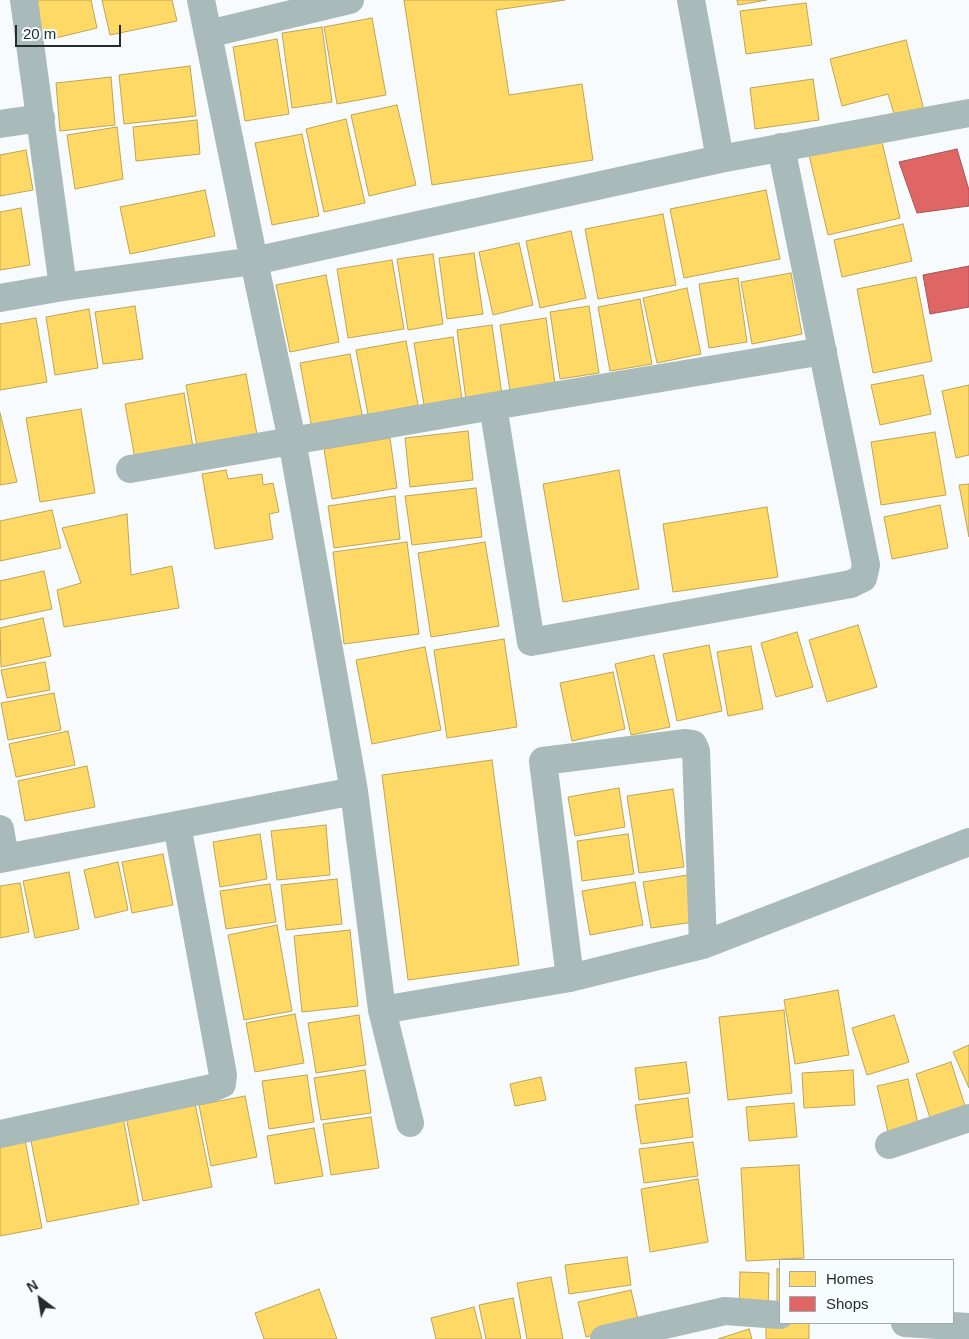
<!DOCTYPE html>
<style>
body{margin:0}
#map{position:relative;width:969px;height:1339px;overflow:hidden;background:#f8fbfd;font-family:Helvetica,sans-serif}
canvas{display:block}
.legend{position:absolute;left:779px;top:1259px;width:175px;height:65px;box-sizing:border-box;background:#f7fcfe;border:1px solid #a3a8aa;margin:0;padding:6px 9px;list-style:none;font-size:15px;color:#262b2d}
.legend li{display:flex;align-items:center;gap:10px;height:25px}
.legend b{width:25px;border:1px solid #a3a8aa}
.north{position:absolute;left:15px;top:1274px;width:50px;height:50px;-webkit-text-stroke:4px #f7fcfe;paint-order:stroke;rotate:329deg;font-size:14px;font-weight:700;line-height:20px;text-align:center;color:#262b2d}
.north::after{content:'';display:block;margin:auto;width:18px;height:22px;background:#262b2d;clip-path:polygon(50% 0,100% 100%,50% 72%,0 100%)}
.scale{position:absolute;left:15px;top:25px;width:106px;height:22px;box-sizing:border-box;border:2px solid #262b2d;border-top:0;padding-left:6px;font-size:15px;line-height:18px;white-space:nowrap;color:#262b2d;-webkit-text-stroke:4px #f7fcfe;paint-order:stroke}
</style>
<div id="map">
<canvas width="969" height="1339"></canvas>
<ul class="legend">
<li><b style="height:14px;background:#ffd966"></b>Homes</li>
<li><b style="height:14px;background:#e06666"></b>Shops</li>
</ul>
<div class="north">N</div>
<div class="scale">20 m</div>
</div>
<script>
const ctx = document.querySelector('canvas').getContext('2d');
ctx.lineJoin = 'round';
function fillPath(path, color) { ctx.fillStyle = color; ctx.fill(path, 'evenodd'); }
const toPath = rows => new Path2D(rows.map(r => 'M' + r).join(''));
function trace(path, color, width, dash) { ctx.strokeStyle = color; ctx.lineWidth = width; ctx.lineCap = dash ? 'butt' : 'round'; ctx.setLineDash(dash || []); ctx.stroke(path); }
const homes = toPath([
 [34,0,91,0,97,28,43,41,34,0],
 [102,0,172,0,177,21,110,35,102,0],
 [404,0,565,0,496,10,509,95,582,84,593,160,432,185,404,0],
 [737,0,767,0,738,5,737,0],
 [806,3,812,45,746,54,740,11,806,3],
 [372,18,386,95,337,104,324,27,372,18],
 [322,27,332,102,292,108,282,33,322,27],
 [277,39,289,114,245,121,233,47,277,39],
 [906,40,924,110,895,117,888,94,842,106,830,59,906,40],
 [190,66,196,116,124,124,119,75,190,66],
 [111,77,115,125,60,131,56,83,111,77],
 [813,79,819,120,755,129,750,88,813,79],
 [397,105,416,185,369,196,351,115,397,105],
 [346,119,365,203,324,212,306,129,346,119],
 [197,120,200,154,136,161,133,127,197,120],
 [117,127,123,179,75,189,67,135,117,127],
 [302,134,319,216,272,225,255,143,302,134],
 [881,138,900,218,828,235,809,155,881,138],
 [26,150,33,190,0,196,0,155,26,150],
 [205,190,215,236,130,254,120,207,205,190],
 [766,190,780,259,684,278,670,209,766,190],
 [21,208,30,265,0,270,0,212,21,208],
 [663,214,676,285,598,299,585,229,663,214],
 [903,224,912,261,842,277,834,240,903,224],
 [571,231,586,298,540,308,526,241,571,231],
 [519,243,533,305,493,315,479,252,519,243],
 [474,253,483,314,447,319,439,258,474,253],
 [433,254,443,324,408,330,397,259,433,254],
 [392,260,404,329,348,338,337,269,392,260],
 [791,273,802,334,752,344,741,282,791,273],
 [326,275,339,342,290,352,276,285,326,275],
 [916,277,932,361,873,373,857,289,916,277],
 [738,278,747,342,709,348,699,284,738,278],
 [687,288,701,354,657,363,643,298,687,288],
 [640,299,652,364,610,371,598,307,640,299],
 [135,306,143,359,103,364,95,312,135,306],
 [589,306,599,373,560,379,550,312,589,306],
 [89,309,98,368,55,375,46,317,89,309],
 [36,318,47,382,0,390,0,324,36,318],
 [546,318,555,384,510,391,500,325,546,318],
 [492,325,502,395,466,400,457,330,492,325],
 [453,337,462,399,424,405,414,343,453,337],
 [406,341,418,405,368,415,356,350,406,341],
 [350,354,363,419,312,429,300,363,350,354],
 [246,374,258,440,198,451,186,385,246,374],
 [923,375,931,414,880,425,871,385,923,375],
 [969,385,969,455,956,458,942,391,969,385],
 [184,393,194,453,136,464,125,404,184,393],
 [81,409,95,493,40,502,26,418,81,409],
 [0,413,17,482,0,485,0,413],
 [468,431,473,480,410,487,405,438,468,431],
 [935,432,946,495,881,505,871,442,935,432],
 [390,438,397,488,332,499,324,449,390,438],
 [226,470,228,479,262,474,263,485,273,483,279,512,269,514,273,539,215,549,202,474,226,470],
 [619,470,639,589,563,602,543,484,619,470],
 [969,484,969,537,959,485,969,484],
 [476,488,482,537,412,545,405,496,476,488],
 [395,496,400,539,334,548,328,506,395,496],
 [940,505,948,548,892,559,884,517,940,505],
 [767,507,778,577,673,592,663,524,767,507],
 [52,510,61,548,0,561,0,521,52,510],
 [127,514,131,575,172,566,179,608,64,627,57,590,81,583,62,528,127,514],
 [407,542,419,634,344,644,333,552,407,542],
 [485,542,499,626,431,637,418,553,485,542],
 [44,571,52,609,0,620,0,581,44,571],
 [43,618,51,656,1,667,0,628,43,618],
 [858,625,877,687,827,702,809,640,858,625],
 [797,632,813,687,776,697,761,643,797,632],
 [504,639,517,727,447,738,434,650,504,639],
 [709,645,722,711,677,721,663,654,709,645],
 [751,646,763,709,728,716,717,652,751,646],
 [425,647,441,730,372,744,356,660,425,647],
 [654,655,670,727,631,735,615,664,654,655],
 [45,662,50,690,7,698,1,670,45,662],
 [613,672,625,729,572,741,560,683,613,672],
 [54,693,61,730,8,740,1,703,54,693],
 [68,731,75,765,16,777,9,744,68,731],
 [492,760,519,965,408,980,382,775,492,760],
 [87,766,95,807,25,821,18,781,87,766],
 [619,788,625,827,575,836,568,797,619,788],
 [673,789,684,867,639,873,627,796,673,789],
 [326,825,330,875,277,880,271,831,326,825],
 [260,834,267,879,220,887,213,842,260,834],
 [628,834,634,874,582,881,577,841,628,834],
 [163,854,173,905,132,913,122,862,163,854],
 [118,862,128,910,95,918,84,870,118,862],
 [69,872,79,929,35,938,23,881,69,872],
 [694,874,701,921,651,928,643,882,694,874],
 [337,879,342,924,286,930,281,885,337,879],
 [635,882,643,925,590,935,582,891,635,882],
 [20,883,29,932,0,938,0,886,20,883],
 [270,884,276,922,226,929,220,891,270,884],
 [277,925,292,1011,244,1020,228,935,277,925],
 [350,930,358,1006,302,1012,294,936,350,930],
 [838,990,849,1055,795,1064,784,1000,838,990],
 [784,1010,792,1093,728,1100,719,1017,784,1010],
 [295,1014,304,1063,255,1072,246,1023,295,1014],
 [359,1015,366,1065,316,1073,308,1023,359,1015],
 [894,1015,909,1062,867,1075,852,1028,894,1015],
 [969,1045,969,1088,953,1052,969,1045],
 [686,1062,690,1093,639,1100,635,1068,686,1062],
 [951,1062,965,1106,930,1118,916,1074,951,1062],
 [365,1070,371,1113,321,1120,314,1078,365,1070],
 [853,1070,855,1105,804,1108,802,1073,853,1070],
 [307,1075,314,1122,269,1129,262,1081,307,1075],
 [541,1077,546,1100,515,1106,510,1084,541,1077],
 [908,1079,919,1128,889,1136,877,1086,908,1079],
 [245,1096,257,1157,211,1166,199,1105,245,1096],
 [688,1098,693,1137,641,1144,635,1105,688,1098],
 [195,1103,212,1187,143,1201,126,1117,195,1103],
 [794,1103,797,1137,749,1141,746,1107,794,1103],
 [123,1117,139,1204,47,1222,30,1136,123,1117],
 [371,1117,379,1168,331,1175,323,1124,371,1117],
 [314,1128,323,1176,275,1184,267,1136,314,1128],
 [25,1140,42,1228,0,1236,0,1145,25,1140],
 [693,1142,698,1176,644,1183,639,1149,693,1142],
 [799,1165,804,1258,746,1261,741,1168,799,1165],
 [698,1179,708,1242,650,1252,641,1189,698,1179],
 [627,1257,631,1285,569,1294,565,1265,627,1257],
 [777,1269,780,1269,780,1305,777,1305,777,1269],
 [740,1272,769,1273,768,1311,739,1310,740,1272],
 [551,1277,563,1339,527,1339,517,1283,551,1277],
 [319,1289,337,1339,264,1339,255,1313,319,1289],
 [631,1290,639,1324,586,1337,578,1302,631,1290],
 [513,1298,521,1339,486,1339,479,1305,513,1298],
 [474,1307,482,1339,436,1339,431,1318,474,1307],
 [766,1319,780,1323,809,1323,809,1339,766,1339,766,1319],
 [749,1329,752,1339,718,1339,749,1329]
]);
fillPath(homes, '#ffd966');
trace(homes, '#bea555', 1);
const shops = toPath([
 [957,149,969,190,969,206,917,213,899,162,957,149],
 [969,266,969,307,930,314,923,275,969,266]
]);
fillPath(shops, '#e06666');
trace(shops, '#a85455', 1);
trace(toPath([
 [24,0,63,287],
 [201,0,254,261,292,440,354,791,382,1010,410,1123],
 [691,0,720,159],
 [208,34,350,0],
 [0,124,41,118],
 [0,298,63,287,254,261,720,159,969,113],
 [493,406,531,642,851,584,863,578,866,565,781,147],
 [130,469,493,406,823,351],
 [0,829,5,858],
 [0,859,354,791],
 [570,978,543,761,686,743,693,744,696,751,703,945],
 [382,1010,570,978,703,945,969,842],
 [0,1134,212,1088,222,1084,223,1075,177,825],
 [889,1145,969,1118],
 [905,1323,969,1327],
 [604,1339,725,1311,780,1315]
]), '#a8baba', 28);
</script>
